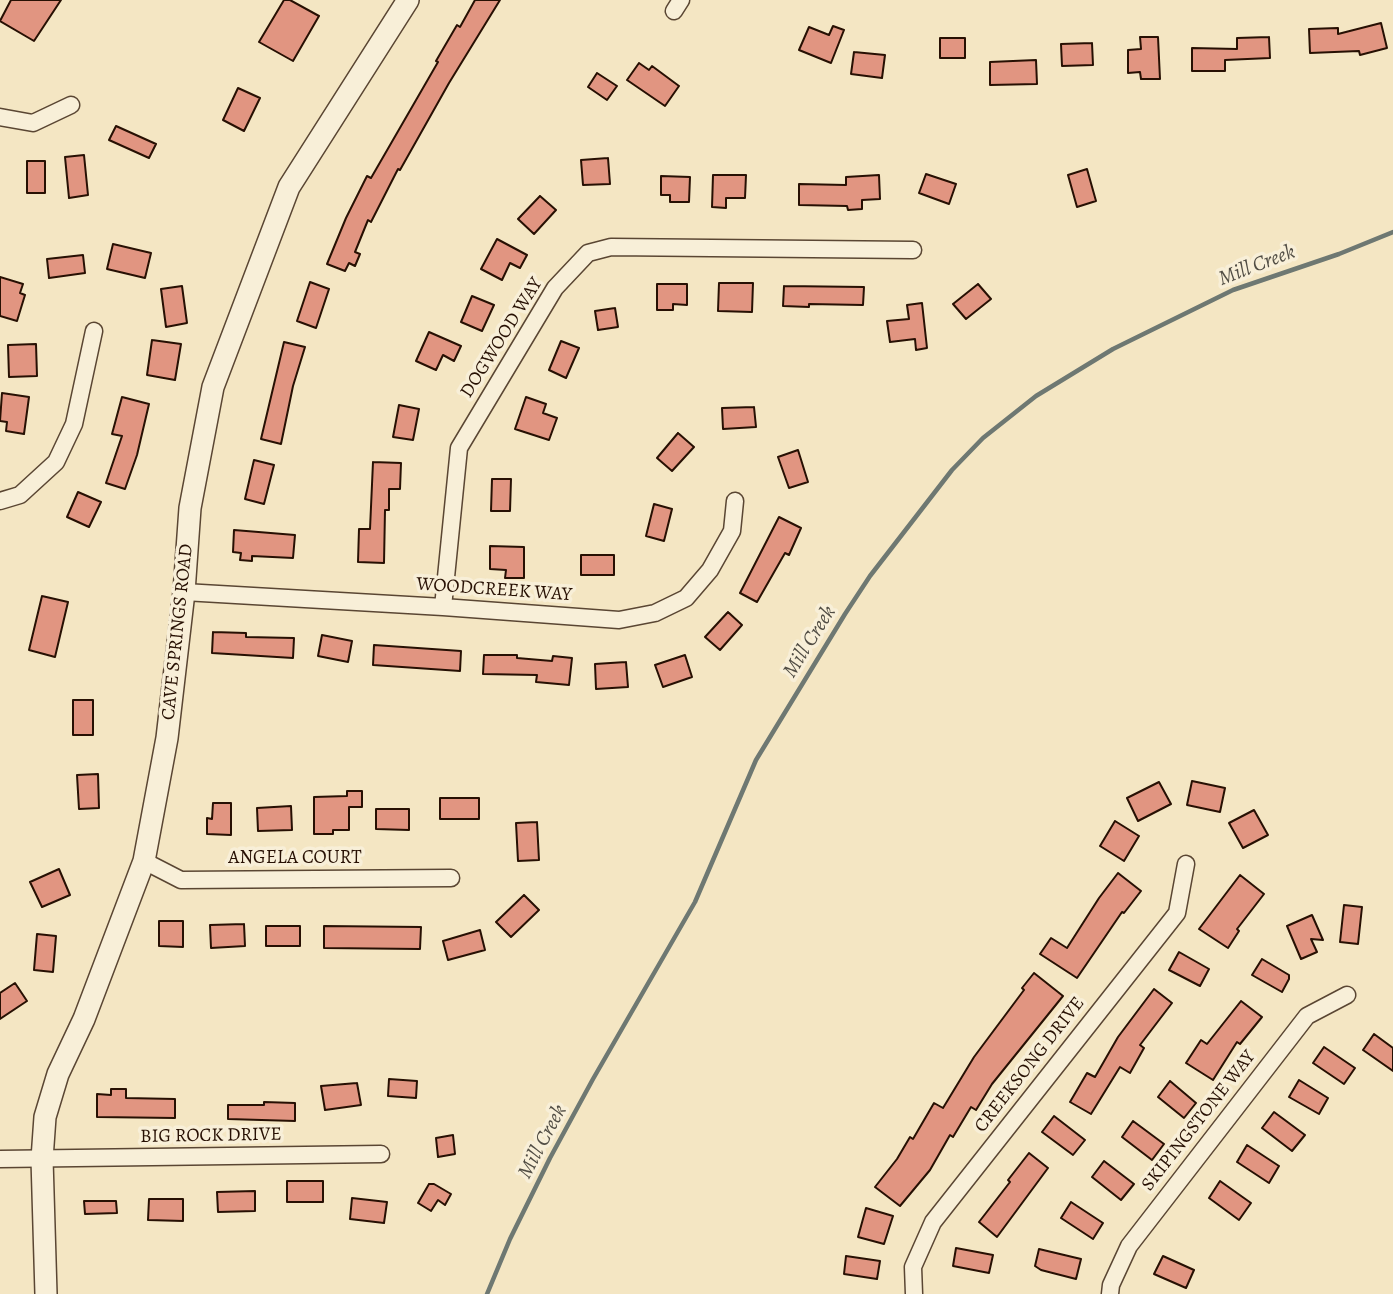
<!DOCTYPE html>
<style>
body{margin:0}
canvas{display:block;background:#f4e6c3}
</style>
<canvas width="1393" height="1294"></canvas>
<script>
const ctx = document.querySelector('canvas').getContext('2d');
ctx.lineJoin = 'round';
const toPath = rows => new Path2D(rows.map(r => 'M' + r).join(''));
function trace(path, color, width, dash) { ctx.strokeStyle = color; ctx.lineWidth = width; ctx.lineCap = dash ? 'butt' : 'round'; ctx.setLineDash(dash || []); ctx.stroke(path); }
function fillPath(path, color) { ctx.fillStyle = color; ctx.fill(path, 'evenodd'); }
function label(font, color, halo, rows, align = 'center') {
  ctx.font = font + ' Alegreya,serif'; ctx.lineWidth = 7; ctx.setLineDash([]); ctx.textBaseline = 'middle'; ctx.strokeStyle = halo; ctx.fillStyle = color; for (const [text, x, y, turn = 0] of rows) {
    ctx.save(); ctx.translate(x, y); ctx.rotate((+turn || 0) * Math.PI / 180); ctx.textAlign = isNaN(turn) ? turn : align; if (halo) ctx.strokeText(text, 0, 0); ctx.fillText(text, 0, 0); ctx.restore();
  }
}
trace(toPath([
 [487,1294,510,1239,550,1158,593,1079,695,902,756,760,845,614,870,576,952,470,983,438,1036,396,1113,349,1233,290,1339,254,1393,232]
]), '#6e7872', 4.5);
const building = toPath([
 [11,0,61,0,34,41,0,21,11,0],
 [284,0,290,0,319,16,293,61,259,42,284,0],
 [475,0,500,0,449,83,400,170,398,169,371,222,368,220,355,252,360,254,355,266,349,263,345,271,327,264,346,218,367,176,371,178,438,62,436,61,457,25,460,27,475,0],
 [1381,23,1387,48,1360,55,1359,51,1310,53,1309,29,1338,28,1338,34,1381,23],
 [833,26,844,30,831,63,799,50,809,27,829,35,833,26],
 [1140,37,1158,37,1160,79,1141,79,1140,72,1128,73,1128,50,1141,49,1140,37],
 [1269,37,1270,58,1225,60,1225,71,1192,71,1192,48,1237,49,1237,38,1269,37],
 [940,38,965,38,965,58,940,58,940,38],
 [1092,43,1093,65,1062,66,1061,44,1092,43],
 [854,52,885,55,882,78,851,74,854,52],
 [1036,60,1037,84,990,85,990,62,1036,60],
 [639,63,649,70,652,66,679,86,665,106,627,80,639,63],
 [597,73,617,86,607,100,588,87,597,73],
 [238,88,260,98,244,131,223,120,238,88],
 [116,126,156,144,149,158,109,140,116,126],
 [84,155,88,195,69,198,65,157,84,155],
 [608,158,610,184,583,185,581,160,608,158],
 [27,161,45,161,45,193,27,193,27,161],
 [1087,169,1096,201,1077,207,1068,175,1087,169],
 [926,174,956,184,949,204,919,193,926,174],
 [713,175,746,175,745,198,726,198,726,208,712,207,713,175],
 [879,175,880,199,862,200,862,209,848,210,847,206,799,205,799,184,846,185,846,177,879,175],
 [661,176,690,177,689,202,670,202,670,195,661,195,661,176],
 [540,196,556,210,534,234,518,219,540,196],
 [497,239,527,255,520,268,510,263,502,280,481,269,497,239],
 [113,244,151,253,145,278,107,269,113,244],
 [83,255,85,273,49,278,47,259,83,255],
 [0,277,23,284,20,293,25,295,17,321,0,316,0,277],
 [310,282,329,289,316,328,297,321,310,282],
 [719,283,753,283,752,312,718,311,719,283],
 [657,284,687,284,687,305,673,304,673,310,657,310,657,284],
 [978,284,991,299,966,319,953,304,978,284],
 [182,286,187,323,166,327,161,289,182,286],
 [784,286,864,287,863,305,809,304,809,307,783,306,784,286],
 [472,296,494,305,482,331,461,322,472,296],
 [922,303,927,348,916,350,915,339,890,342,887,321,909,319,907,305,922,303],
 [615,308,618,327,598,330,595,311,615,308],
 [429,332,461,346,454,361,443,355,436,370,416,361,429,332],
 [152,340,181,344,175,380,147,375,152,340],
 [561,341,579,348,566,378,549,370,561,341],
 [284,342,305,347,293,386,281,444,261,439,284,342],
 [36,344,37,376,9,377,8,345,36,344],
 [2,393,29,397,24,434,6,431,7,422,0,421,2,393],
 [122,397,149,404,137,455,125,489,106,483,122,436,112,434,122,397],
 [526,397,546,404,543,413,557,418,549,440,515,429,526,397],
 [399,405,419,409,413,440,393,437,399,405],
 [754,407,756,427,723,429,722,408,754,407],
 [678,433,694,447,672,471,657,458,678,433],
 [798,450,808,482,789,488,778,457,798,450],
 [254,460,274,465,264,504,245,499,254,460],
 [373,462,401,463,400,489,389,489,389,510,385,510,384,563,358,562,359,529,370,529,373,462],
 [492,479,511,479,510,511,491,511,492,479],
 [78,492,101,502,89,527,67,517,78,492],
 [654,504,672,509,664,541,646,536,654,504],
 [779,517,801,528,789,555,785,553,757,602,740,593,779,517],
 [234,530,295,535,293,558,252,556,252,561,240,560,241,553,233,552,234,530],
 [490,546,524,547,524,578,505,578,506,570,490,569,490,546],
 [581,555,614,555,614,575,581,575,581,555],
 [42,596,68,602,55,657,29,650,42,596],
 [728,612,742,625,720,650,705,637,728,612],
 [213,632,246,633,246,637,294,638,293,658,212,653,213,632],
 [322,635,352,641,348,662,318,656,322,635],
 [374,645,461,651,460,671,373,665,374,645],
 [484,655,517,655,517,658,552,661,553,656,572,658,569,685,536,682,537,675,483,674,484,655],
 [685,655,692,677,663,687,655,665,685,655],
 [626,662,628,687,596,689,595,664,626,662],
 [73,700,93,700,93,735,73,735,73,700],
 [98,774,99,808,79,809,77,775,98,774],
 [1192,781,1225,788,1220,812,1187,805,1192,781],
 [1159,782,1171,804,1138,821,1127,798,1159,782],
 [347,791,362,791,362,807,349,807,349,830,333,830,333,834,314,834,314,797,347,796,347,791],
 [440,798,479,798,479,819,440,819,440,798],
 [213,803,231,803,231,835,207,834,207,818,212,819,213,803],
 [291,806,292,830,258,831,257,808,291,806],
 [376,809,409,809,409,830,376,829,376,809],
 [1254,810,1268,835,1243,848,1229,823,1254,810],
 [1115,821,1139,836,1124,861,1100,846,1115,821],
 [537,822,539,860,518,861,516,823,537,822],
 [59,869,70,895,42,907,30,882,59,869],
 [1118,873,1141,891,1124,913,1122,912,1077,978,1040,954,1051,938,1067,948,1099,898,1118,873],
 [1240,875,1264,894,1237,929,1239,931,1228,948,1199,929,1240,875],
 [524,895,539,910,511,937,496,922,524,895],
 [1344,905,1362,907,1358,944,1340,942,1344,905],
 [1312,915,1323,940,1311,939,1317,952,1301,959,1287,926,1312,915],
 [159,921,183,921,183,947,159,946,159,921],
 [244,924,245,946,211,948,210,925,244,924],
 [266,926,300,926,300,946,266,946,266,926],
 [324,926,421,927,420,949,324,948,324,926],
 [480,930,485,950,448,960,443,941,480,930],
 [37,934,56,936,53,972,34,970,37,934],
 [1179,952,1209,969,1200,986,1169,970,1179,952],
 [1262,959,1289,975,1289,979,1282,992,1252,975,1262,959],
 [1034,973,1063,996,992,1084,976,1110,971,1107,953,1137,950,1135,930,1170,900,1206,875,1187,897,1159,910,1137,913,1139,934,1103,943,1108,974,1057,1024,990,1022,988,1034,973],
 [15,983,27,1001,0,1019,0,993,15,983],
 [1154,989,1172,1003,1140,1045,1144,1048,1130,1073,1120,1067,1091,1114,1070,1102,1087,1073,1095,1077,1118,1037,1154,989],
 [1241,1001,1262,1017,1240,1044,1237,1042,1213,1080,1186,1063,1201,1040,1207,1044,1241,1001],
 [1374,1034,1393,1048,1393,1071,1363,1050,1374,1034],
 [1324,1047,1355,1068,1344,1084,1313,1063,1324,1047],
 [389,1079,417,1081,416,1098,388,1096,389,1079],
 [1299,1080,1328,1098,1319,1114,1289,1097,1299,1080],
 [1170,1081,1196,1103,1184,1118,1158,1097,1170,1081],
 [357,1083,361,1105,325,1110,321,1086,357,1083],
 [111,1089,126,1089,126,1098,175,1099,175,1118,97,1117,97,1094,111,1095,111,1089],
 [264,1102,295,1103,295,1121,228,1119,228,1105,264,1105,264,1102],
 [1274,1112,1305,1135,1292,1151,1262,1128,1274,1112],
 [1054,1116,1085,1140,1073,1155,1042,1132,1054,1116],
 [1133,1121,1164,1144,1152,1160,1122,1137,1133,1121],
 [453,1135,455,1154,438,1157,436,1138,453,1135],
 [1247,1145,1279,1166,1269,1183,1237,1162,1247,1145],
 [1029,1153,1048,1168,997,1237,979,1222,1010,1182,1008,1180,1029,1153],
 [1104,1161,1134,1184,1121,1200,1092,1177,1104,1161],
 [287,1181,323,1181,323,1202,287,1202,287,1181],
 [1220,1181,1251,1203,1239,1220,1209,1198,1220,1181],
 [429,1184,434,1184,451,1194,445,1205,438,1200,431,1211,418,1203,429,1184],
 [255,1191,255,1211,218,1212,217,1192,255,1191],
 [352,1198,387,1202,384,1223,350,1219,352,1198],
 [149,1199,183,1199,183,1221,148,1220,149,1199],
 [84,1201,116,1201,117,1213,85,1214,84,1201],
 [1071,1202,1103,1223,1093,1239,1061,1218,1071,1202],
 [866,1208,893,1216,884,1244,858,1237,866,1208],
 [956,1248,993,1255,989,1273,953,1266,956,1248],
 [1039,1249,1081,1259,1076,1279,1041,1270,1035,1266,1039,1249],
 [846,1256,880,1261,877,1279,844,1274,846,1256],
 [1163,1256,1194,1270,1186,1288,1154,1274,1163,1256]
]);
fillPath(building, '#e19581');
trace(building, '#271003', 2);
const minor = toPath([
 [674,11,681,0],
 [0,117,33,123,71,105],
 [0,501,20,495,56,462,74,424,94,331],
 [184,592,443,607,619,620,655,613,686,598,710,570,732,531,735,501],
 [443,607,459,448,555,288,588,253,611,247,913,250],
 [144,861,181,880,451,878],
 [0,1159,381,1154],
 [914,1294,913,1267,933,1222,1177,913,1186,864],
 [1110,1294,1111,1285,1129,1246,1307,1016,1347,995]
]);
const tertiary = toPath([
 [46,1294,42,1159,45,1117,58,1074,84,1019,144,861,167,738,184,592,190,508,213,387,289,187,408,0]
]);
trace(minor, '#5a4633', 19);
trace(tertiary, '#5a4633', 24);
trace(minor, '#f8efd8', 16);
trace(tertiary, '#f8efd8', 21);
label('19px', '#271003', '#f8efd8', [
 ["DOGWOOD WAY",502,338,-58],
 ["WOODCREEK WAY",494,590,4],
 ["CAVE SPRINGS ROAD",178,632,-84],
 ["ANGELA COURT",295,858],
 ["CREEKSONG DRIVE",1030,1065,-52],
 ["SKIPINGSTONE WAY",1199,1121,-52],
 ["BIG ROCK DRIVE",211,1136,-1]
]);
label('italic 21px', '#514d44', '#f8efd8', [
 ["Mill Creek",1257,266,-21],
 ["Mill Creek",810,642,-58],
 ["Mill Creek",543,1142,-62]
]);
</script>
